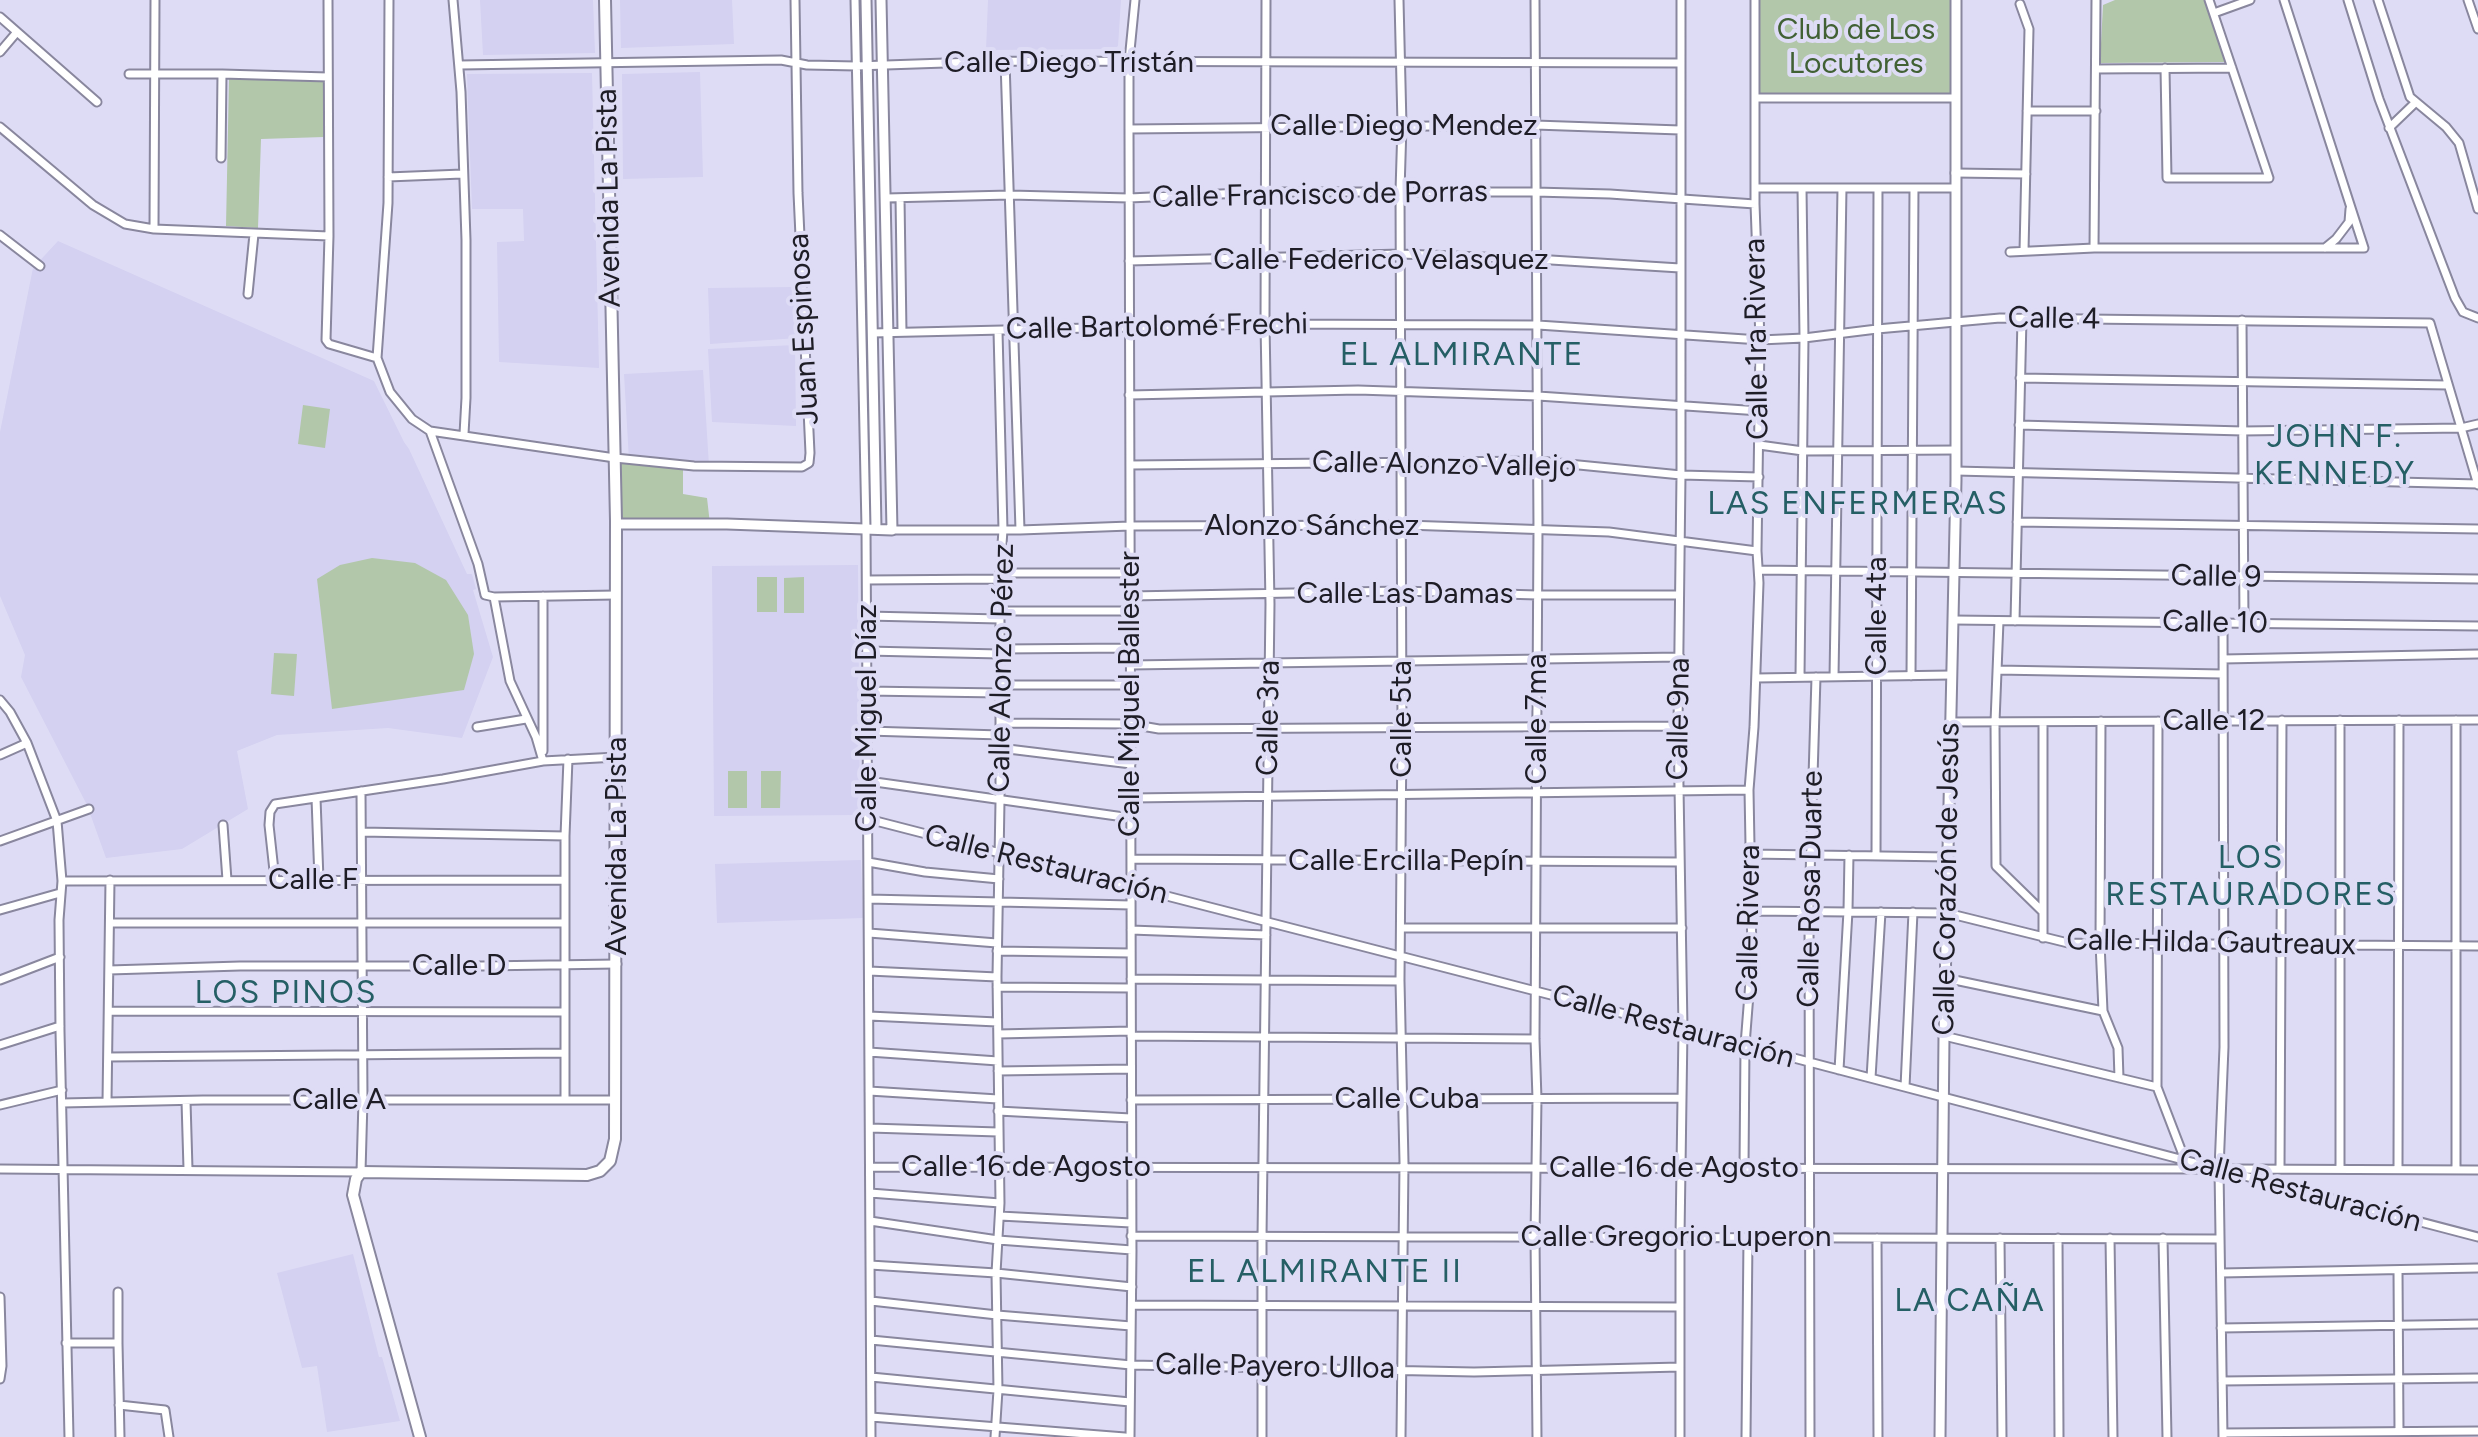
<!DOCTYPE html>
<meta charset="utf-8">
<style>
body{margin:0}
canvas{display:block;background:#dedcf5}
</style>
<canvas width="2478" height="1437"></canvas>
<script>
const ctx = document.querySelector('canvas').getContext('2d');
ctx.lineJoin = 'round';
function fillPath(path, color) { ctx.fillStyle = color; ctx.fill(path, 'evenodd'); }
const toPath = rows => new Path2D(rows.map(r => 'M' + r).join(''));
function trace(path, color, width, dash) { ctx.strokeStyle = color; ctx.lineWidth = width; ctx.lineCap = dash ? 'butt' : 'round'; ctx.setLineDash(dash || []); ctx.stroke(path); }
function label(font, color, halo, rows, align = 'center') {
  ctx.font = font + ' Figtree,sans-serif'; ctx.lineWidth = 8; ctx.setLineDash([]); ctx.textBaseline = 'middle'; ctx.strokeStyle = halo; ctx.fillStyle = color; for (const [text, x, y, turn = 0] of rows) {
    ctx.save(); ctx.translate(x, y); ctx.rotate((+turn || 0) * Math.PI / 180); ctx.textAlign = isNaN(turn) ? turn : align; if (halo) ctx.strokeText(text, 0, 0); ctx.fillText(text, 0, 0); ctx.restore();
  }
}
fillPath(toPath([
 [480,0,593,0,595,53,483,55],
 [620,0,732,0,734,44,621,48],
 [988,0,1121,0,1118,46,1114,49,986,50],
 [700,72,703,177,623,179,622,74],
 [592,73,599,368,499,362,497,242,524,241,523,209,472,209,467,74],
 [58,241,374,381,404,442,409,449,467,574,472,574,476,589,473,590,493,657,462,738,388,728,277,735,237,751,248,809,182,849,106,858,87,805,21,677,25,655,0,596,0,432,33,268],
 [794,287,798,338,710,344,708,288],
 [795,345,796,426,712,422,708,349],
 [703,370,709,466,629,460,624,374],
 [858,565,860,815,714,816,712,566],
 [861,860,863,918,717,923,715,864],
 [353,1254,379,1357,382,1357,400,1421,327,1432,317,1366,302,1368,277,1273]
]), '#d4d1f1');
fillPath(toPath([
 [1759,0,1952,0,1951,94,1760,94],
 [2115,0,2204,0,2226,62,2100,63,2103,5],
 [229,79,324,80,324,137,261,139,258,228,226,226],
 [303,405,330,409,325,448,298,444],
 [615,458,683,465,683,494,707,498,710,524,616,524],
 [372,558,415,563,446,580,468,615,474,654,464,690,332,709,317,579,340,565],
 [757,577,777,577,777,612,757,612],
 [804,577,804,613,784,613,784,578],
 [274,653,297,654,294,696,271,694],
 [728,771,747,771,747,808,728,808],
 [761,771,781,771,780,808,761,808]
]), '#b2c7aa');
const minor = toPath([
 [328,0,329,236,326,340,329,344,377,358],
 [389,0,388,203,377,358,390,392,412,419,430,431,615,458,694,466,802,467,809,463,810,453,798,193,795,0],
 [453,0,461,92,466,240,466,398,464,434],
 [855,0,866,528,871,1437],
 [1399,0,1402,125,1400,191,1402,728,1400,981,1404,1163,1401,1437],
 [1535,0,1538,529,1535,1039,1537,1099,1535,1237,1537,1437],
 [2348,0,2379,99,2455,298,2463,312,2478,318],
 [2378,0,2410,97,2446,127,2459,143,2478,209],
 [2468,0,2478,29],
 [2020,4,2029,29,2024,251],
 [2214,13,2250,0],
 [0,17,97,102],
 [0,52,17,32],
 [1005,61,1020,530],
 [460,65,781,60,807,65,856,66,1005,61,1679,63],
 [2165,68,2167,178,2269,178,2209,0],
 [2096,69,2232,68],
 [129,74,222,74,328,77],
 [1756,98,1955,98],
 [2027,111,2096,111],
 [0,127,93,205,125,224,154,229,329,236],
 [2389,128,2416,102],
 [1129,129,1535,125,1680,130],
 [221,158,222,74],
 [1955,173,2026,174],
 [388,177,462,174],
 [1755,188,1955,188],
 [886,198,1010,195,1129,198,1266,192,1535,192,1610,194,1755,204],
 [900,198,902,332],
 [154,229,155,0],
 [0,235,40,266],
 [2094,248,2096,0],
 [2325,248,2336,239,2349,222,2350,209],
 [2010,252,2094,248,2364,248,2284,0],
 [1129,261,1401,254,1535,259,1680,268],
 [248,294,254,234],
 [2242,320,2244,624],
 [872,333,1265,324,1538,325,1760,340,1804,338,1877,329,2000,318,2430,323,2478,485],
 [2020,378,2448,385],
 [1129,395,1358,390,1538,396,1760,411],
 [2019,425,2243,431,2461,428,2478,424],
 [430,431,478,564,485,595,494,597,510,681,536,737,543,761],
 [1759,445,1803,451,1956,450],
 [1130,465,1538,461,1681,475,1759,477],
 [1956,471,2478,484],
 [2017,522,2478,529],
 [892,530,1020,530,1130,526,1406,525,1609,532,1757,551],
 [1759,570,2478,579],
 [1000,573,1130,573],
 [867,580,1000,579],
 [1130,596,1401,591,1537,595,1679,595],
 [494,597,616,595],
 [1000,611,1130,611],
 [867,616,1000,619],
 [1953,620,2478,626],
 [1999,621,1995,722,1996,866,2042,911],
 [2015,621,2022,318],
 [2223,623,2224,1047,2219,1169,2223,1437],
 [1000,649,1130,648],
 [867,651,1000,654],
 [2223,659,2478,654],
 [1130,665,1680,657],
 [1997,670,2223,674],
 [1911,676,1914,188],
 [1800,677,1804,338,1802,188],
 [1834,677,1842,188],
 [1756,678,1951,675],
 [1000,685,1130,685],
 [867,691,1000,693],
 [0,700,10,712,27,743,57,821,62,881,59,920,60,1031,69,1437],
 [2340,720,2340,1169],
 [2101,721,2100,943,2103,1011,2118,1048,2119,1078],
 [2158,721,2157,1087,2185,1160],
 [1950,722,2478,720],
 [1000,723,1130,724,1159,729,1678,726],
 [477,727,526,719],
 [868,731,1000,735],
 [1000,748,1131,764],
 [543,751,543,596],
 [0,755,27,743],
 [868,781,1131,818],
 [316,798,319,880],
 [1131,798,1749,790],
 [868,819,1683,1029,2478,1237],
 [223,825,227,880],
 [362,832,565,836],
 [0,841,89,809],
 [1750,854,1948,857],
 [1876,856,1878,188],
 [1131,859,1680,862],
 [868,862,925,872,999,879],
 [275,880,269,825,270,812,275,804,443,779,543,761,617,757],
 [62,881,565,880],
 [868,899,1131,905],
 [0,910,60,893],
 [1751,911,1947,913,2068,943,2478,946],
 [110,923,565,923],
 [1401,928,1682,928],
 [1131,930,1266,935],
 [869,933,997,943],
 [2043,938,2043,722],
 [997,951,1131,953],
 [109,970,240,966,482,966,617,964],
 [869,971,997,977],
 [1945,978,2103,1011],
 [1131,979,1400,981],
 [0,980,60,957],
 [997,987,1131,988],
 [109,1011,565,1012],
 [869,1016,997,1022],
 [998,1034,1131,1031],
 [1131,1036,1535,1039],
 [1944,1036,2157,1087],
 [0,1045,60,1026],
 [869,1052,998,1061],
 [108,1057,565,1053],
 [1839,1070,1848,911,1849,855],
 [998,1071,1131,1069],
 [1871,1078,1881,912],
 [1905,1087,1913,912],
 [869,1091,998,1099],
 [565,1100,565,836,568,759],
 [1131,1100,1682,1098],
 [186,1101,188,1169],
 [107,1102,110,880],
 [62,1103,203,1100,616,1100],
 [0,1105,62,1090],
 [998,1111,1131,1118],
 [870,1128,998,1132],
 [870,1167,2208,1169],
 [1744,1168,1745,1045,1752,956,1749,790,1754,727,1759,583,1757,551,1760,340,1755,204,1755,0],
 [0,1169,361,1172,363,1100,361,791],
 [2232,1169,2478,1170],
 [2280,1169,2282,720],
 [2398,1169,2399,720],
 [2456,1170,2456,720],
 [870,1193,1000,1203],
 [1000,1216,1131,1223],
 [870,1221,998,1240,1132,1250],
 [1131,1236,2220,1239],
 [1877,1238,1878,1437],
 [2000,1238,2002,1437],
 [2058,1238,2059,1437],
 [2110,1238,2113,1437],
 [2163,1238,2167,1437],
 [870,1265,996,1273,1132,1287],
 [2398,1270,2399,1431],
 [2221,1273,2478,1268],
 [0,1297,2,1366,0,1379],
 [871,1301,997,1315,1131,1326],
 [1132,1305,1680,1307],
 [2221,1328,2478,1324],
 [871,1340,1131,1365,1474,1372,1680,1367],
 [66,1343,118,1343,118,1292],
 [118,1343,120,1437],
 [871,1377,1130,1402],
 [2222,1381,2478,1378],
 [119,1405,165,1410,169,1437],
 [871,1417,1125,1437],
 [2223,1433,2478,1431],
 [995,1437,998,1390,996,1273,1000,1203,997,977,1000,801,1000,573,1003,530,998,331],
 [1130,1437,1132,1250,1129,129,1129,61,1135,0],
 [1262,1437,1262,1237,1270,604,1265,324,1266,0],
 [1680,1437,1680,1237,1683,1029,1678,726,1681,475,1681,0],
 [1746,1437,1748,1238],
 [1810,1437,1809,910,1816,677]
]);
const tertiary = toPath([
 [866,0,876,528],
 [616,524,727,524,892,530,881,0],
 [1940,1437,1944,1036,1956,480,1956,0]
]);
const secondary = toPath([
 [420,1437,353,1195,356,1179,361,1172,587,1175,600,1171,610,1161,615,1139,616,521,605,0]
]);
trace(minor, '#89879e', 11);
trace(tertiary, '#89879e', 13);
trace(secondary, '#89879e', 14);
trace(minor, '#fff', 7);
trace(tertiary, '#fff', 9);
trace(secondary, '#fff', 10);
label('30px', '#416134', '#dedcf5', [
 ["Club de Los",1856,30],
 ["Locutores",1856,64]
]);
label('30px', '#1e1d26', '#dedcf5', [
 ["Calle Diego Tristán",1069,63],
 ["Calle Diego Mendez",1404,126],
 ["Calle Francisco de Porras",1320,195,-1],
 ["Avenida La Pista",609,198,-91],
 ["Calle Federico Velasquez",1381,260],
 ["Calle 4",2054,319,1],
 ["Calle Bartolomé Frechi",1157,327,-1],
 ["Juan Espinosa",804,329,-93],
 ["Calle 1ra Rivera",1757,339,-91],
 ["Calle Alonzo Vallejo",1444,465,1],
 ["Alonzo Sánchez",1312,526],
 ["Calle 9",2216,577,1],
 ["Calle Las Damas",1405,594],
 ["Calle 4ta",1877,616,-90],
 ["Calle 10",2215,623,1],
 ["Calle Alonzo Pérez",1002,668,-89],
 ["Calle Miguel Ballester",1130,694,-90],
 ["Calle Miguel Díaz",867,718,-90],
 ["Calle 3ra",1269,718,-89],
 ["Calle 5ta",1402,719,-90],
 ["Calle 7ma",1537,719,-90],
 ["Calle 9na",1679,719,-89],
 ["Calle 12",2214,721],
 ["Avenida La Pista",617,846,-90],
 ["Calle Ercilla Pepín",1406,861],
 ["Calle Restauración",1046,865,14],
 ["Calle Corazón de Jesús",1947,879,-89],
 ["Calle F",313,880],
 ["Calle Rosa Duarte",1811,889,-89],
 ["Calle Rivera",1749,923,-89],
 ["Calle Hilda Gautreaux",2211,943,1],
 ["Calle D",459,966],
 ["Calle Restauración",1673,1027,15],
 ["Calle Cuba",1407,1099],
 ["Calle A",339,1100],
 ["Calle 16 de Agosto",1026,1167],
 ["Calle 16 de Agosto",1674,1168],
 ["Calle Restauración",2300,1191,15],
 ["Calle Gregorio Luperon",1676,1237],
 ["Calle Payero Ulloa",1275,1367,1]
]);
ctx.letterSpacing = '2px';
label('32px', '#255f65', '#dedcf5', [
 ["EL ALMIRANTE",1462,356],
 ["JOHN F.",2335,438],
 ["KENNEDY",2335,475],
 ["LAS ENFERMERAS",1858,505],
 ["LOS",2251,859],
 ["RESTAURADORES",2251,896],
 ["LOS PINOS",286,994],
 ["EL ALMIRANTE II",1325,1273],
 ["LA CAÑA",1970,1302]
]);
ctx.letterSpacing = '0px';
</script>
